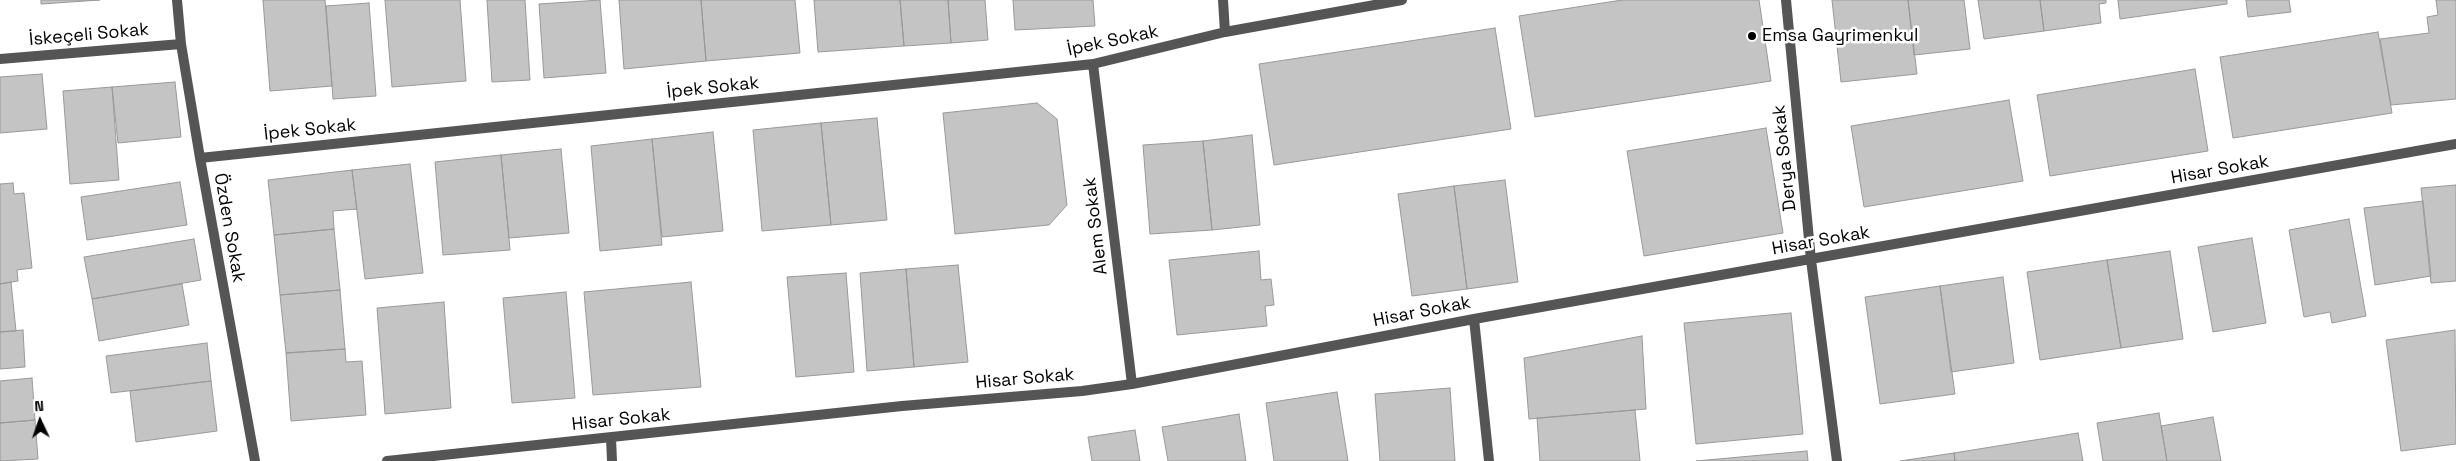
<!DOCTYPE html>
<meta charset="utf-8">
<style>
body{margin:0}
#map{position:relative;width:2456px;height:461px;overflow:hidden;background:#fff;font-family:"Space Grotesk",sans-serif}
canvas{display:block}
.north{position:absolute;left:15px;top:396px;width:50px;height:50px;-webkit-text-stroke:4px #fff;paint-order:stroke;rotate:357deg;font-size:14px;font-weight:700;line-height:20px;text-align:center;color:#000}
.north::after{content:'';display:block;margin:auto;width:18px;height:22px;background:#000;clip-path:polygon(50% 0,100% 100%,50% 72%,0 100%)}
</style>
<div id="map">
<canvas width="2456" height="461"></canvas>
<div class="north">N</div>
</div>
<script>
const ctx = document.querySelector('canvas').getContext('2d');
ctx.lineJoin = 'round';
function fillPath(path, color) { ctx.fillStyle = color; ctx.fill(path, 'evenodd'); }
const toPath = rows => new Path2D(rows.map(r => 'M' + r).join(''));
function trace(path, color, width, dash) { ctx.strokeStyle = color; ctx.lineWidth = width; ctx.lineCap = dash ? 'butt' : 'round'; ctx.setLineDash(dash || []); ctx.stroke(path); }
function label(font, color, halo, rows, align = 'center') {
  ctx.font = font + ' "Space Grotesk",sans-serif'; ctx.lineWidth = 5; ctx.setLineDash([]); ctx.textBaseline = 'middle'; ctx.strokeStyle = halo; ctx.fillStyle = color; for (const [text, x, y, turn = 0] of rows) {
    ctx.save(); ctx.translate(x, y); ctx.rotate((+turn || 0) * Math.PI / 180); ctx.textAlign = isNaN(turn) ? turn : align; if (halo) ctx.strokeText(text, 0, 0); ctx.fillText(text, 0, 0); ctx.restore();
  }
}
const building = toPath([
 [41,0,100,0,41,4,41,0],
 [263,0,325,0,332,86,270,91,263,0],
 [385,0,460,0,466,81,392,87,385,0],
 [487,0,525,0,530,80,492,82,487,0],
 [600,0,606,73,544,78,539,4,600,0],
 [619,0,701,0,706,61,624,69,619,0],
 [701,0,795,0,800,53,706,61,701,0],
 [814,0,900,0,904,46,818,52,814,0],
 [900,0,948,0,951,43,904,46,900,0],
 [948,0,985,0,988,40,951,43,948,0],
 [1013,0,1093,0,1095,26,1015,30,1013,0],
 [1622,0,1759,0,1771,81,1535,117,1519,16,1622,0],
 [1832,0,1908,0,1917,74,1841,82,1832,0],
 [1908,0,1964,0,1970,49,1914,55,1908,0],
 [1978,0,2040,0,2044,31,1984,39,1978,0],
 [2040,0,2106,0,2106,3,2099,4,2101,23,2044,31,2040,0],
 [2118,0,2227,0,2227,4,2120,19,2118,0],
 [2246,0,2289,0,2291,12,2248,17,2246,0],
 [2436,0,2456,0,2456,99,2391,105,2380,39,2429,33,2427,17,2438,15,2436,0],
 [369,3,376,96,333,99,326,6,369,3],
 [1495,28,1511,129,1274,165,1259,64,1495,28],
 [2378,32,2392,113,2233,138,2220,57,2378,32],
 [2195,69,2208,151,2050,176,2037,95,2195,69],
 [42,74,47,129,0,133,0,77,42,74],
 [175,82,181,137,118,143,112,87,175,82],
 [112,87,119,180,70,184,63,91,112,87],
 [2009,100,2023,181,1864,207,1851,126,2009,100],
 [1037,103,1057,119,1067,205,1049,225,955,234,943,113,1037,103],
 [877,118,887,220,831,225,821,123,877,118],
 [821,123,831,225,762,231,753,130,821,123],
 [1766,128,1783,233,1644,256,1627,151,1766,128],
 [713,132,723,231,662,237,652,139,713,132],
 [1252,135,1260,225,1212,230,1203,141,1252,135],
 [652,139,662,245,600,251,591,146,652,139],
 [1203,141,1212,230,1150,234,1143,145,1203,141],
 [561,149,569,233,509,238,501,155,561,149],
 [501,155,510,250,443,255,435,162,501,155],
 [410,164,423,273,365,279,352,170,410,164],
 [352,170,357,209,333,211,334,229,274,235,268,180,352,170],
 [1505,180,1518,282,1467,289,1454,186,1505,180],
 [180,182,187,225,87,240,81,197,180,182],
 [13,183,14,194,24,193,32,268,17,270,18,281,0,284,0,184,13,183],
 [2456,185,2456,281,2431,283,2421,188,2456,185],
 [1454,186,1467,289,1412,296,1398,194,1454,186],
 [2423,201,2431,276,2375,285,2364,208,2423,201],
 [2349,219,2366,316,2332,323,2330,312,2304,317,2289,230,2349,219],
 [334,229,340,290,280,295,274,235,334,229],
 [2252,238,2266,323,2213,332,2198,247,2252,238],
 [194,239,201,280,92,299,84,257,194,239],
 [1259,251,1261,280,1271,279,1274,305,1265,306,1267,326,1177,335,1169,260,1259,251],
 [2170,251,2183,339,2121,348,2107,260,2170,251],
 [2107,260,2121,348,2040,360,2027,272,2107,260],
 [958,265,968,362,914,367,906,269,958,265],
 [906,269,914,367,867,371,860,273,906,269],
 [846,273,854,372,796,377,787,277,846,273],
 [2003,277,2014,363,1951,372,1940,286,2003,277],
 [11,282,16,331,0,332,0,284,11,282],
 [691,282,701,387,593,395,584,292,691,282],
 [182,284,189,325,99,341,92,299,182,284],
 [1940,286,1955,394,1880,404,1865,297,1940,286],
 [340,290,345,349,286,353,280,295,340,290],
 [566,292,575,398,512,403,503,298,566,292],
 [444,302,451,408,385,414,377,308,444,302],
 [1791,313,1803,434,1696,444,1684,323,1791,313],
 [23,330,25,367,0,369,0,332,23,330],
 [2455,330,2456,444,2401,451,2386,340,2455,330],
 [1642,336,1646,409,1529,419,1524,358,1642,336],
 [207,343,211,381,111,393,106,356,207,343],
 [345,349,346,362,362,361,366,415,291,421,286,353,345,349],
 [32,378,35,420,0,423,0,381,32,378],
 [211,381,217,431,136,442,130,391,211,381],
 [1450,388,1455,461,1380,461,1375,394,1450,388],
 [1337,392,1348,461,1274,461,1266,403,1337,392],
 [1635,410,1640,461,1540,461,1537,418,1635,410],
 [2159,413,2167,461,2103,461,2097,423,2159,413],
 [1239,414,1246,461,1168,461,1162,427,1239,414],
 [2213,417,2221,461,2167,461,2161,426,2213,417],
 [35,420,38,459,0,461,0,423,35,420],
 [1135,430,1140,461,1092,461,1088,437,1135,430],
 [2078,433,2083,461,1955,461,1954,453,2078,433],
 [1807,451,1808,461,1696,461,1807,451],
 [1954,453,1955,461,1900,461,1954,453]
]);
fillPath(building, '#c4c4c4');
trace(building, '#999', 1);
trace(toPath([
 [177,0,181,44,200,158,255,461],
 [1223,0,1225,32],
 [1786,0,1811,260,1837,461],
 [0,59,181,44],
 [1093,64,1132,384],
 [200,158,1093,64,1225,32,1402,0],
 [1474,319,1489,461],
 [611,438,612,461],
 [387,461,902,406,1082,391,1132,384,1474,319,2456,144]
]), '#555', 10);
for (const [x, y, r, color] of [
 [1752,36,5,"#000"]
]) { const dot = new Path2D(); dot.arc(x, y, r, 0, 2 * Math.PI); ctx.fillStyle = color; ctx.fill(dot); trace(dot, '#fff', 2); }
label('18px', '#000', '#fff', [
 ["İskeçeli Sokak",89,35,-5],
 ["İpek Sokak",1113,41,-12],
 ["İpek Sokak",713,88,-6],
 ["İpek Sokak",310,130,-6],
 ["Derya Sokak",1785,158,-96],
 ["Hisar Sokak",2220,170,-10],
 ["Alem Sokak",1096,226,-97],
 ["Özden Sokak",229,228,80],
 ["Hisar Sokak",1821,241,-10],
 ["Hisar Sokak",1422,312,-11],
 ["Hisar Sokak",1025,379,-5],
 ["Hisar Sokak",621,420,-6]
]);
label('18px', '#000', '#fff', [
 ["Emsa Gayrimenkul",1762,36]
], 'left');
</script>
